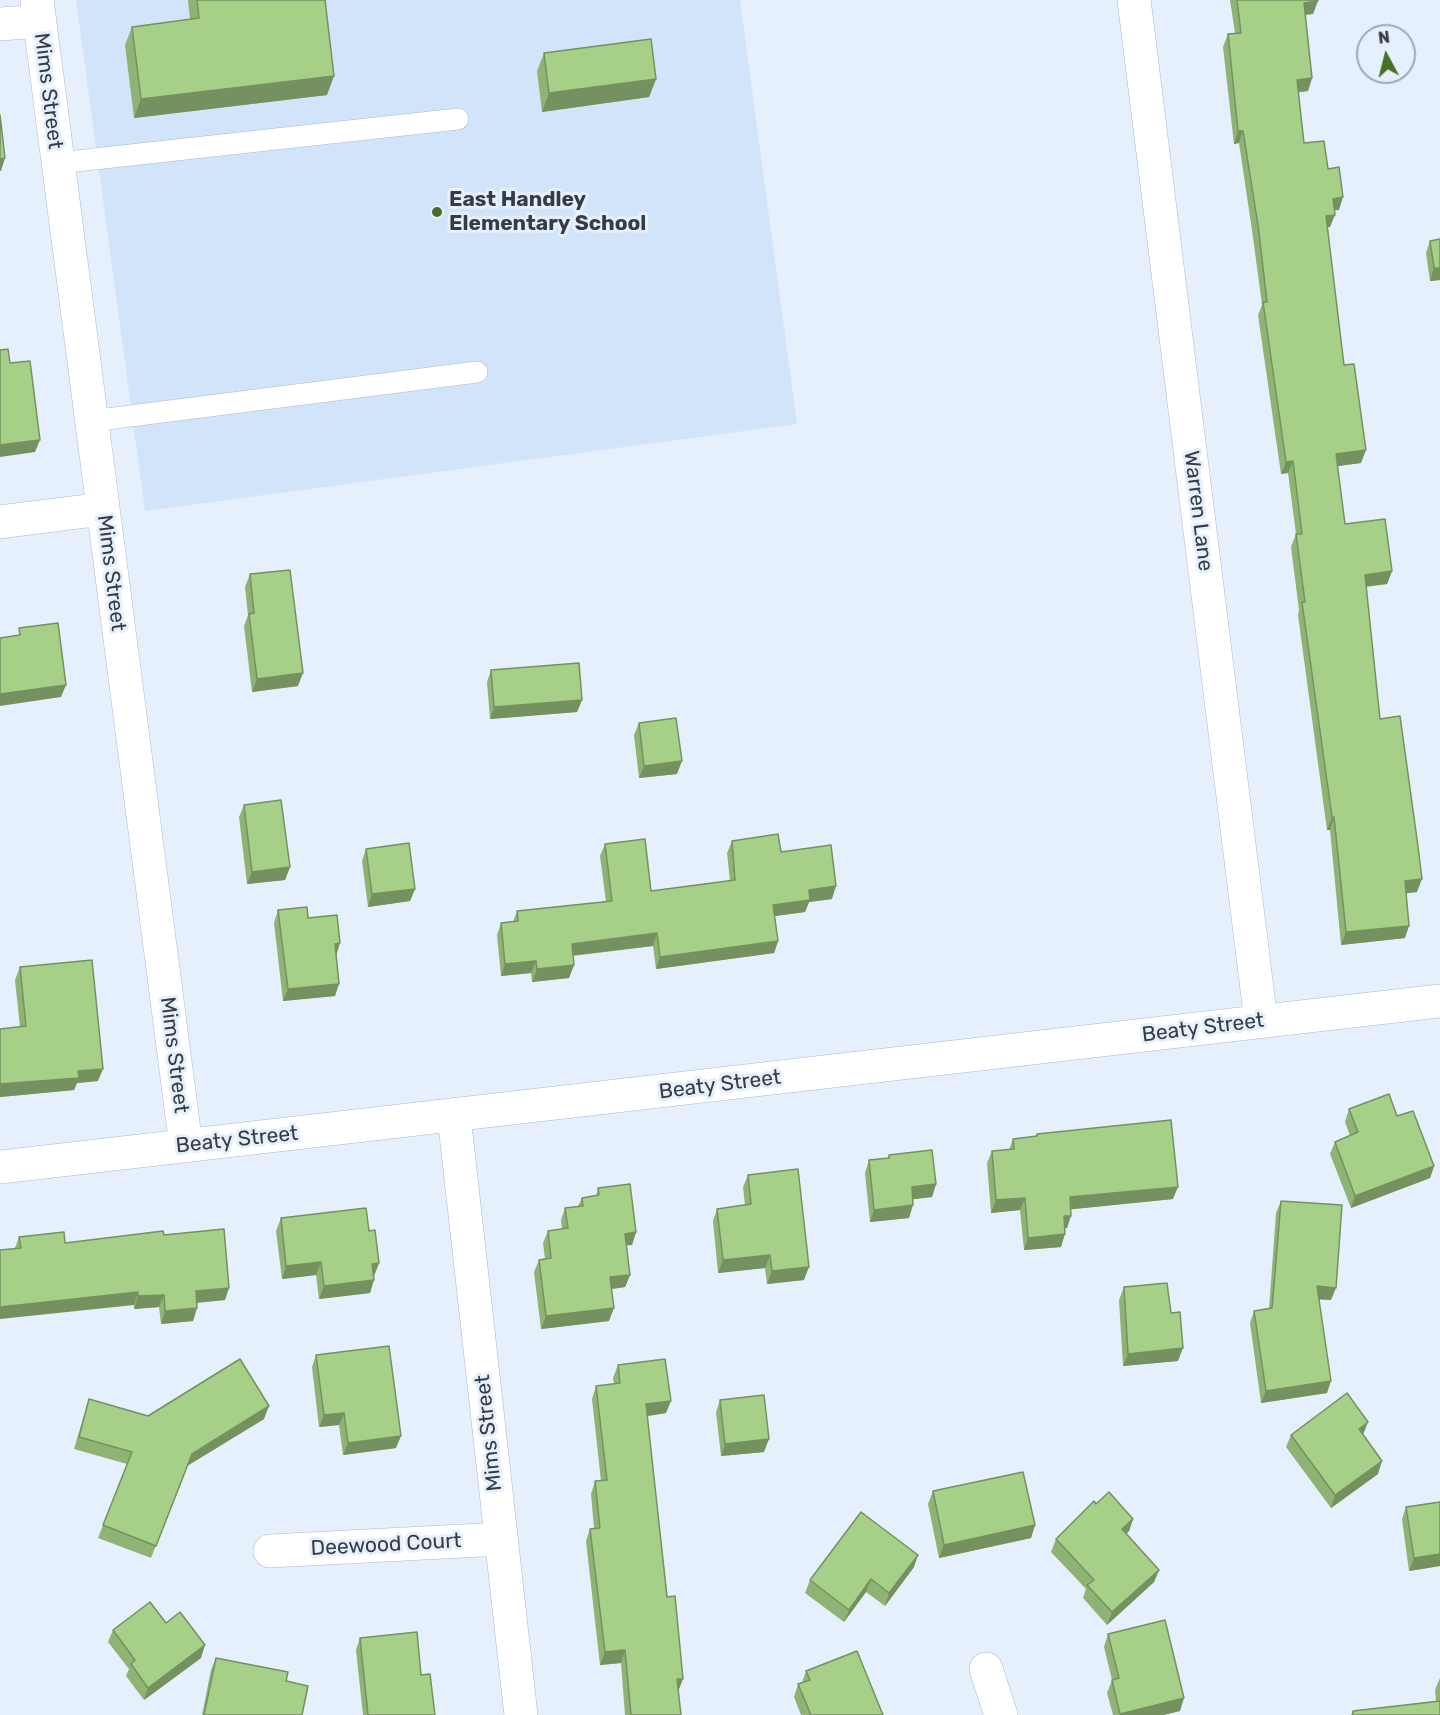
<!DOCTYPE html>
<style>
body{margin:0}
#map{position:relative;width:1440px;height:1715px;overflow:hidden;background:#e6f0fd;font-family:Rubik,sans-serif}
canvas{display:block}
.north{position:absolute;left:1356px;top:24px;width:60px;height:60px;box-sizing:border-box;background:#e6f0fd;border:2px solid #9fa8b3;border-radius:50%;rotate:353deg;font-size:16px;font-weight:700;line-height:24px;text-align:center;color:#353c45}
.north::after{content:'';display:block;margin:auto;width:21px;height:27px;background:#496e27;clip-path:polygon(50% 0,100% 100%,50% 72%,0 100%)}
</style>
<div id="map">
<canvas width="1440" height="1715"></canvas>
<div class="north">N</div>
</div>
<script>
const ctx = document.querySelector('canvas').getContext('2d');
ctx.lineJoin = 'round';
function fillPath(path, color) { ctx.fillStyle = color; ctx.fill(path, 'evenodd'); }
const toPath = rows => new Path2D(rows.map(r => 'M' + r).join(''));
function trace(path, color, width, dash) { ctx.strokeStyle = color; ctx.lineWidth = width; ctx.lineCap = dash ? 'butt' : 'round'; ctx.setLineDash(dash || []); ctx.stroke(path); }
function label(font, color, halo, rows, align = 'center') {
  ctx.font = font + ' Rubik,sans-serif'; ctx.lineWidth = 6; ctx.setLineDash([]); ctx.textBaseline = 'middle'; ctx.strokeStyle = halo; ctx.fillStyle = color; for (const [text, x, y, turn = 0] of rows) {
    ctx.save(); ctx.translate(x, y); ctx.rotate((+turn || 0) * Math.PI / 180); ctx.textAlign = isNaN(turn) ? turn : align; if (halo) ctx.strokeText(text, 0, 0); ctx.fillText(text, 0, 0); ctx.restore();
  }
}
fillPath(toPath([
 [76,0,740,0,797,424,145,511]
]), '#d2e4fa');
const lane = toPath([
 [58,163,458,119],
 [91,421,477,372]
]);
const street = toPath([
 [37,0,186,1146],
 [1134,0,1261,1021],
 [0,24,39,21],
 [0,522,103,509],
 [454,1116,521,1715],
 [0,1167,1440,1001],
 [270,1551,501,1539],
 [986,1669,1001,1715]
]);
trace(lane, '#a9b9ce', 22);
trace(street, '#a9b9ce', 34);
trace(lane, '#fff', 21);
trace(street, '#fff', 33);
fillPath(toPath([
 [188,0,325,0,327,95,134,118,125,45,132,27,190,19],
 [1230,0,1317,0,1313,14,1305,15,1312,78,1308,91,1298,92,1304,143,1328,169,1339,210,1334,210,1330,227,1327,227,1344,365,1361,463,1337,466,1345,524,1392,571,1387,584,1366,587,1380,719,1417,892,1406,893,1405,938,1341,945,1330,830,1327,830,1298,615,1299,610,1291,547,1296,534,1288,473,1281,474,1258,315,1262,305,1253,237,1239,143,1234,144,1223,47,1228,34,1235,33],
 [544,53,656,79,649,97,542,112,537,71],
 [1440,239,1440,280,1430,281,1426,253,1430,241],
 [250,574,298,686,252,692,244,626,248,615,245,587],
 [491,670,582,700,577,712,490,719,487,682],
 [639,723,677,774,639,778,634,735],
 [244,805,290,867,285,880,247,884,239,817],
 [732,841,781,852,832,899,809,902,805,912,775,916,778,941,774,953,656,969,653,946,573,956,574,965,569,978,532,982,531,973,501,976,497,935,501,923,513,922,517,911,606,902,600,856,605,844,651,891,730,881,727,853],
 [366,849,415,889,410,901,368,907,362,861],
 [278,910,308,918,336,954,335,996,283,1001,274,923],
 [20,967,98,1081,77,1083,74,1090,0,1097,0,1029,20,1027,15,980],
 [1349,1109,1397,1116,1434,1166,1430,1178,1351,1208,1330,1154,1335,1142,1350,1136,1345,1122],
 [1037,1134,1173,1199,1071,1209,1067,1228,1065,1228,1061,1247,1024,1250,1020,1210,991,1213,987,1163,992,1151,1009,1150,1013,1139,1036,1136],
 [889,1155,936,1184,932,1197,913,1199,909,1218,870,1222,865,1173,869,1160,888,1158],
 [748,1175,804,1280,767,1284,765,1268,718,1273,713,1221,717,1209,745,1205,743,1187],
 [598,1188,636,1232,632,1245,626,1245,630,1275,625,1287,611,1289,609,1321,541,1329,534,1272,539,1260,545,1259,543,1243,548,1231,562,1229,561,1220,565,1208,578,1206,582,1198,596,1196],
 [1281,1201,1331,1300,1319,1299,1327,1393,1261,1403,1250,1323,1254,1311,1269,1309,1276,1213],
 [281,1218,369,1231,379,1263,374,1276,370,1293,319,1299,316,1275,282,1279,276,1231],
 [164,1235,225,1300,197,1303,197,1308,193,1321,161,1324,159,1307,134,1309,134,1305,15,1248,19,1237,65,1243],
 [1124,1287,1171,1313,1178,1361,1123,1366,1119,1300],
 [316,1355,396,1448,343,1455,339,1425,319,1427,312,1367],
 [618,1365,666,1413,647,1416,681,1715,625,1715,621,1663,600,1665,586,1541,590,1529,594,1528,591,1494,595,1481,601,1481,592,1399,596,1386,614,1384,613,1378],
 [89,1399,148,1416,264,1419,187,1466,151,1558,98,1538,127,1464,74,1449,85,1412],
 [720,1400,764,1452,721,1456,716,1412],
 [1291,1435,1363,1435,1378,1474,1331,1508,1286,1447],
 [933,1491,1035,1525,1031,1538,939,1558,928,1504],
 [1440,1502,1440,1566,1409,1571,1402,1519,1406,1507],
 [1096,1504,1133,1519,1129,1531,1126,1534,1159,1570,1154,1582,1107,1625,1083,1598,1086,1589,1051,1552,1056,1539],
 [914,1567,885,1606,866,1592,844,1622,805,1593,810,1580],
 [166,1623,201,1658,144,1700,126,1676,129,1669,108,1642,113,1630],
 [1108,1634,1180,1711,1163,1715,1113,1715,1107,1693,1112,1680,1104,1647],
 [360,1638,421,1675,435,1715,363,1715,356,1650],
 [216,1658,286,1681,302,1715,202,1715,211,1670],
 [806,1671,883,1715,801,1715,794,1697,798,1684,802,1683],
 [1440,1678,1440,1715,1351,1715,1353,1711,1436,1701,1435,1690]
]), '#8fb275');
fillPath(toPath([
 [1318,1,1313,14,1300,15,1304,3],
 [334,76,327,95,134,118,141,99],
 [1312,78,1308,91,1292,93,1297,80],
 [656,79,649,97,542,112,549,93],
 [1238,131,1243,131,1239,143,1234,144],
 [5,158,1,171,0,171,0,159],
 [1343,197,1339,210,1328,211,1333,199],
 [1335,215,1330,227,1322,228,1326,216],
 [1434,268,1440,268,1440,280,1430,281],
 [40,440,35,452,0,457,0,445],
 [1366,450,1361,463,1331,467,1336,454],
 [1293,461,1288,473,1281,474,1286,462],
 [1392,571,1387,584,1360,587,1365,575],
 [303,673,298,686,252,692,257,679],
 [66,685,61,697,0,706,0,694],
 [582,700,577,712,490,719,494,707],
 [682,761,677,774,639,778,644,766],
 [1332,817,1334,817,1330,830,1327,830],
 [290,867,285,880,247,884,252,872],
 [1422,879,1417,892,1400,894,1405,881],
 [836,886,832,899,809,902,805,912,768,917,773,905,809,890],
 [415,889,410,901,368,907,372,894],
 [1409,926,1405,938,1341,945,1346,932],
 [657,933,653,946,567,956,572,944],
 [778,941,774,953,656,969,660,957],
 [340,943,336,956,335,944],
 [536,961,531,973,501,976,505,964],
 [574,965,569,978,532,982,537,969],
 [339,984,335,996,283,1001,288,989],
 [103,1069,98,1081,77,1083,74,1090,0,1097,0,1084,78,1071],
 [1434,1166,1430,1178,1351,1208,1355,1196],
 [936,1184,932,1197,907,1200,912,1187],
 [1178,1187,1173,1199,1065,1210,1070,1197],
 [1025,1198,1020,1210,991,1213,996,1200],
 [913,1205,909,1218,870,1222,874,1210],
 [1064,1216,1071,1216,1067,1228,1060,1229],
 [636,1232,632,1245,620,1246,625,1234],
 [1065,1234,1061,1247,1024,1250,1028,1238],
 [770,1255,765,1268,718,1273,723,1260],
 [321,1262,316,1275,282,1279,286,1266],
 [379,1263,374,1276,368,1277,372,1264],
 [809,1267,804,1280,767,1284,772,1271],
 [630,1275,625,1287,605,1290,610,1277],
 [374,1280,370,1293,319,1299,324,1286],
 [1317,1286,1336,1288,1331,1300,1313,1299],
 [229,1288,225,1300,191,1303,196,1291],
 [138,1292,134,1305,0,1319,0,1307],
 [164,1295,159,1307,134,1309,138,1296],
 [197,1308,193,1321,161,1324,165,1311],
 [614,1308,609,1321,541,1329,546,1316],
 [1183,1348,1178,1361,1123,1366,1128,1354],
 [1331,1381,1327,1393,1261,1403,1266,1391],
 [671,1401,666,1413,641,1417,646,1404],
 [269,1406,264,1419,187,1466,151,1558,192,1454],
 [344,1413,339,1425,319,1427,324,1415],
 [1368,1422,1363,1435,1354,1442,1359,1429],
 [401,1436,396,1448,343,1455,348,1443],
 [769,1439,764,1452,721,1456,725,1444],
 [1382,1461,1378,1474,1331,1508,1335,1495],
 [1133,1519,1129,1531,1117,1542,1122,1529],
 [1035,1525,1031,1538,939,1558,944,1545],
 [1440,1554,1440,1566,1409,1571,1414,1558],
 [918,1555,914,1567,885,1606,889,1593],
 [1159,1570,1154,1582,1107,1625,1112,1612],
 [871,1579,866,1592,844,1622,849,1610],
 [205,1645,201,1658,144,1700,148,1688],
 [625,1650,621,1663,600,1665,605,1652],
 [677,1679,683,1679,678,1692],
 [1184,1698,1180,1711,1163,1715,1120,1715,1120,1714]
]), '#74915f');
const building = toPath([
 [197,0,325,0,334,76,141,99,132,27,199,18,197,0],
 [1237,0,1317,0,1318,1,1304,3,1312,78,1297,80,1304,143,1324,141,1328,169,1339,167,1343,197,1333,199,1335,215,1326,216,1344,365,1354,364,1366,450,1336,454,1345,524,1385,519,1392,571,1365,575,1380,719,1400,716,1417,839,1422,879,1405,881,1409,926,1346,932,1334,817,1332,817,1302,602,1305,602,1296,534,1302,534,1293,461,1286,462,1263,302,1267,302,1258,225,1243,131,1238,131,1228,34,1241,33,1237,0],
 [651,39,656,79,549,93,544,53,651,39],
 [0,115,5,158,0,159,0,115],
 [1440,239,1440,268,1434,268,1430,241,1440,239],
 [8,349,10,363,30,361,40,440,0,445,0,350,8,349],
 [290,570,303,673,257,679,249,614,254,613,250,574,290,570],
 [58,623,66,685,0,694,0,638,20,635,19,628,58,623],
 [579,663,582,700,494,707,491,670,579,663],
 [676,718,682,761,644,766,639,723,676,718],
 [281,800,290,867,252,872,244,805,281,800],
 [778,834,781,852,831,845,836,886,809,890,810,900,773,905,778,941,660,957,657,933,572,944,574,965,537,969,536,961,505,964,501,923,518,921,517,911,612,901,605,844,645,839,651,891,735,880,732,841,778,834],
 [409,843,415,889,372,894,366,849,409,843],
 [307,907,308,918,337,915,340,943,335,944,339,984,288,989,278,910,307,907],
 [92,960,103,1069,78,1071,79,1078,0,1084,0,1029,26,1026,20,967,92,960],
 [1389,1094,1397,1116,1413,1111,1434,1166,1355,1196,1335,1142,1358,1132,1349,1109,1389,1094],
 [1171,1120,1178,1187,1070,1197,1071,1216,1064,1216,1065,1234,1028,1238,1025,1198,996,1200,992,1151,1014,1149,1013,1139,1037,1136,1037,1134,1171,1120],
 [932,1150,936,1184,912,1187,913,1205,874,1210,869,1160,889,1158,889,1155,932,1150],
 [798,1169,809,1267,772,1271,770,1255,723,1260,717,1209,751,1204,748,1175,798,1169],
 [630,1184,636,1232,625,1234,630,1275,610,1277,614,1308,546,1316,539,1260,551,1258,548,1231,568,1228,565,1208,583,1206,582,1198,599,1195,598,1188,630,1184],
 [1281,1201,1342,1205,1336,1288,1317,1286,1331,1381,1266,1391,1254,1311,1272,1308,1281,1201],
 [366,1208,369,1231,375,1230,379,1263,372,1264,374,1280,324,1286,321,1262,286,1266,281,1218,366,1208],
 [224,1229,229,1288,196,1291,197,1308,165,1311,164,1295,138,1296,138,1292,0,1307,0,1250,21,1248,19,1237,64,1232,65,1243,163,1231,164,1235,224,1229],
 [1167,1283,1171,1313,1180,1312,1183,1348,1128,1354,1124,1287,1167,1283],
 [389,1346,401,1436,348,1443,344,1413,324,1415,316,1355,389,1346],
 [240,1359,269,1406,192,1454,156,1546,103,1525,132,1452,79,1437,89,1399,148,1416,240,1359],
 [665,1359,671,1401,646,1404,667,1597,675,1596,683,1679,677,1679,681,1715,631,1715,625,1650,605,1652,590,1529,600,1528,595,1481,607,1480,596,1386,620,1383,618,1365,665,1359],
 [1347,1393,1368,1422,1359,1429,1382,1461,1335,1495,1291,1435,1347,1393],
 [764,1395,769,1439,725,1444,720,1400,764,1395],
 [1023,1472,1035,1525,944,1545,933,1491,1023,1472],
 [1109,1492,1133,1519,1122,1529,1159,1570,1112,1612,1087,1585,1094,1580,1056,1539,1094,1501,1096,1504,1109,1492],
 [1440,1502,1440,1554,1414,1558,1406,1507,1440,1502],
 [861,1512,918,1555,889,1593,871,1579,849,1610,810,1580,861,1512],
 [150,1602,166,1623,180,1612,205,1645,148,1688,131,1664,135,1660,113,1630,150,1602],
 [1165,1620,1184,1698,1120,1714,1112,1680,1119,1678,1108,1634,1165,1620],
 [417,1632,421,1675,430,1674,435,1715,368,1715,360,1638,417,1632],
 [857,1651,883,1715,811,1715,798,1684,810,1680,806,1671,857,1651],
 [216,1658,288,1672,286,1681,308,1686,302,1715,204,1715,216,1658],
 [1440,1701,1440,1715,1353,1715,1353,1711,1440,1701]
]);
fillPath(building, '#a6cf88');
trace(building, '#74915f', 1.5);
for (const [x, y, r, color] of [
 [437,212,6,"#496e27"]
]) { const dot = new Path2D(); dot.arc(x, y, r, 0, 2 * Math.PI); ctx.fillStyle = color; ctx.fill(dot); trace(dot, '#e6f0fd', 2); }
label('21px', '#353c45', '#e6f0fd', [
 ["Mims Street",48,91,83],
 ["Warren Lane",1198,511,83],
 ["Mims Street",111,573,83],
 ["Beaty Street",1203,1028,-7],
 ["Mims Street",174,1055,83],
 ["Beaty Street",720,1085,-7],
 ["Beaty Street",237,1140,-6],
 ["Mims Street",489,1433,-96],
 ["Deewood Court",386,1545,-3]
]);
label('bold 21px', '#353c45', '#e6f0fd', [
 ["East Handley",449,200],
 ["Elementary School",449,224]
], 'left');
</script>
